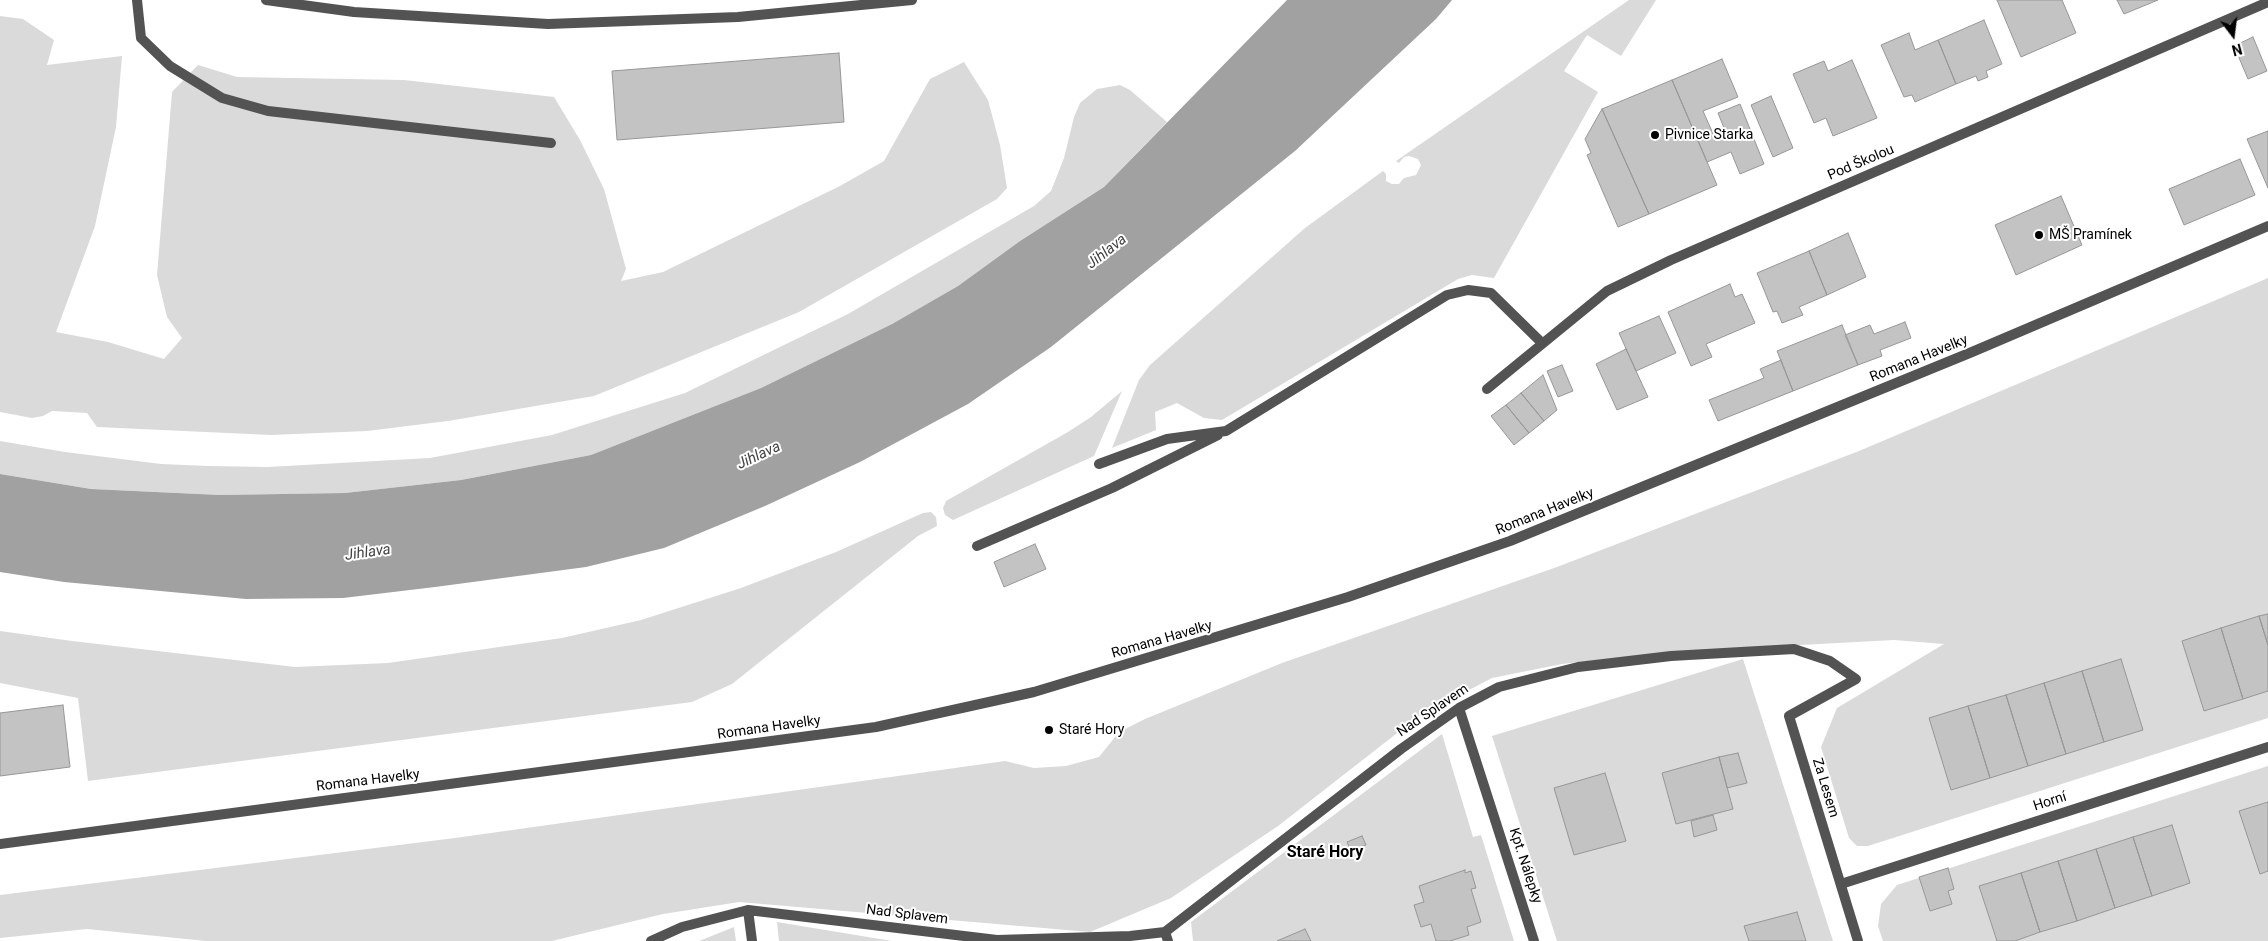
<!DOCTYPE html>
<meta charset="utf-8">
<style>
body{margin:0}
#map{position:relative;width:2268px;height:941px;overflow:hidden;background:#fff;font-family:Roboto,sans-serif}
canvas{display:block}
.north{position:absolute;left:2208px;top:10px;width:50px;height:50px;-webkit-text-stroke:4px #fff;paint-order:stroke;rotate:165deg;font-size:14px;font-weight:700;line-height:20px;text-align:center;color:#000}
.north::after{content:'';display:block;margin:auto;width:18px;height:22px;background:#000;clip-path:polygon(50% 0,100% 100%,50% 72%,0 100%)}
</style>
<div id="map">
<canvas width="2268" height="941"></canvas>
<div class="north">N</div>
</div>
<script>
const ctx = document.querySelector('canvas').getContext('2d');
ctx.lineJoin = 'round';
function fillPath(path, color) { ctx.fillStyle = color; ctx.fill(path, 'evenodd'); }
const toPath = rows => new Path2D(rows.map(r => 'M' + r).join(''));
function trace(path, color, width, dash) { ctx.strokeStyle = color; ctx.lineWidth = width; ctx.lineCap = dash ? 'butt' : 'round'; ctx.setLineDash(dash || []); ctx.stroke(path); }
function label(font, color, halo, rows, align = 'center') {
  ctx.font = font + ' Roboto,sans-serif'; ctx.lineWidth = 4; ctx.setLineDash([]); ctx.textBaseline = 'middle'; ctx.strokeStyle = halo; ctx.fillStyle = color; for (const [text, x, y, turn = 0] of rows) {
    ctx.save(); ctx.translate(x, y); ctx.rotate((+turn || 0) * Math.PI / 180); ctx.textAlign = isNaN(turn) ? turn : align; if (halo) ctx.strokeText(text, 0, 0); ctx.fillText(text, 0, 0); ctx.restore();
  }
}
fillPath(toPath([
 [1629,0,1656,0,1621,56,1587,35,1564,71,1598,92,1494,278,1472,275,1458,279,1222,420,1204,418,1177,403,1155,412,1156,430,1112,448,1139,380,1150,365,1305,228,1383,171,1386,174,1386,181,1392,184,1399,184,1404,178,1416,175,1421,165,1418,159,1409,156,1404,157,1399,163,1396,161],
 [0,16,23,19,54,40,47,65,122,56,116,127,95,226,56,332,108,342,164,359,182,338,167,317,157,275,172,92,198,65,237,77,404,80,554,97,580,140,604,189,626,269,621,281,663,272,840,186,884,161,930,79,964,62,988,100,1000,145,1007,188,997,199,799,312,594,396,448,421,367,431,271,435,97,427,87,413,52,411,43,416,32,418,0,412],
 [1120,85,1130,90,1167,122,1104,187,1020,241,958,286,892,324,761,388,591,455,461,480,345,493,220,495,91,489,0,474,0,441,65,452,161,464,208,466,268,467,430,458,552,435,685,393,848,314,1034,206,1051,191,1064,158,1074,117,1080,103,1097,89],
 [2268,278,2268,718,1868,846,1857,846,1849,838,1821,747,1837,708,1944,644,1894,640,1669,652,1562,664,1492,678,1419,716,1278,826,1171,898,1090,932,739,902,663,914,552,941,206,941,87,929,0,938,0,895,455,838,1005,761,1034,768,1066,766,1099,757,1119,732,1145,719,1282,663,1557,567,1859,451],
 [1122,391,1094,456,953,520,945,515,943,508,946,501,1068,432,1091,417],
 [931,512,936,517,937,526,918,536,732,684,692,702,88,781,78,698,0,683,0,631,72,641,295,667,388,663,562,638,641,620,741,588,836,552,923,513],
 [1743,659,1833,941,1557,941,1492,736],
 [1442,734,1473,837,1481,835,1514,941,1193,941,1191,922],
 [2268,766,2268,941,1883,941,1878,926,1881,904,1897,885],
 [777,922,892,941,779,941],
 [734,927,736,941,699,941]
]), '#dadada');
fillPath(toPath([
 [1287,0,1452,0,1436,19,1295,151,1051,347,968,404,860,462,765,506,664,548,586,567,435,587,343,598,246,599,64,582,0,572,0,474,91,489,220,495,345,493,461,480,591,455,761,388,892,324,958,286,1020,241,1104,187]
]), '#a1a1a1');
const building = toPath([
 [1997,0,2062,0,2076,33,2021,57,1997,0],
 [2117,0,2158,0,2124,14,2117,0],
 [1984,20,2002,64,1986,71,1988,77,1978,81,1976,76,1956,84,1938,40,1984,20],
 [1909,33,1915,50,1938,40,1956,84,1915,102,1912,95,1904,97,1881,45,1909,33],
 [2253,37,2267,71,2248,79,2234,46,2253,37],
 [839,53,844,122,617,140,612,71,839,53],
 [1722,59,1738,97,1703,111,1715,138,1726,133,1718,113,1740,104,1764,164,1740,174,1731,152,1707,162,1672,80,1722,59],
 [1852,60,1877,118,1833,136,1826,118,1814,123,1793,74,1824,61,1828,71,1852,60],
 [1672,80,1717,185,1649,214,1602,109,1672,80],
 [1771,96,1793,148,1773,157,1751,105,1771,96],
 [1602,109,1649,214,1618,227,1587,155,1591,153,1585,139,1602,109],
 [2268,131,2268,188,2247,139,2268,131],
 [2240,159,2255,195,2184,225,2169,189,2240,159],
 [2061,196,2082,245,2016,275,1995,225,2061,196],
 [1848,233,1866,277,1827,295,1809,251,1848,233],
 [1809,251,1827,295,1799,307,1803,315,1782,323,1777,311,1773,312,1757,273,1809,251],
 [1730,284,1735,297,1742,294,1755,323,1706,344,1712,357,1691,366,1668,312,1730,284],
 [1659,316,1676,353,1636,371,1619,333,1659,316],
 [1905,322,1911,338,1880,350,1882,356,1858,365,1845,335,1870,325,1874,334,1905,322],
 [1842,325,1858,365,1793,391,1777,351,1842,325],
 [1626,349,1648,397,1617,410,1596,364,1626,349],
 [1781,360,1793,391,1718,421,1709,400,1764,378,1760,369,1781,360],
 [1562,365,1573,391,1558,397,1547,371,1562,365],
 [1543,375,1557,410,1544,421,1521,393,1543,375],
 [1521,393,1544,421,1529,433,1506,405,1521,393],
 [1506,405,1529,433,1514,445,1491,416,1506,405],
 [1035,544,1046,569,1004,587,994,562,1035,544],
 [2268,614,2268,645,2259,616,2268,614],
 [2259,616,2268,645,2268,691,2243,699,2221,628,2259,616],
 [2221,628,2243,699,2204,711,2182,641,2221,628],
 [2121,659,2143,730,2104,742,2082,671,2121,659],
 [2082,671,2104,742,2066,754,2044,683,2082,671],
 [2044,683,2066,754,2028,766,2006,695,2044,683],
 [2006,695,2028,766,1990,778,1968,706,2006,695],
 [63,705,70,767,0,776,0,713,63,705],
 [1968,706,1990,778,1951,790,1929,718,1968,706],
 [1738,753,1747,783,1727,788,1719,757,1738,753],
 [1719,757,1733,809,1676,824,1662,773,1719,757],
 [1605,773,1626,841,1574,855,1554,788,1605,773],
 [2268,802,2268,871,2260,874,2239,811,2268,802],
 [1713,815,1717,830,1694,837,1691,821,1713,815],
 [2172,825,2190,883,2152,896,2133,837,2172,825],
 [1362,836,1366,845,1351,851,1347,842,1362,836],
 [2133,837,2152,896,2115,908,2096,849,2133,837],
 [2096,849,2115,908,2077,921,2058,861,2096,849],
 [2058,861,2077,921,2040,932,2021,873,2058,861],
 [1948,868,1954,889,1948,891,1952,904,1930,911,1919,877,1948,868],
 [1465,870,1465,873,1471,871,1476,888,1471,889,1481,922,1467,927,1469,935,1450,941,1436,941,1431,924,1421,927,1414,905,1424,902,1419,886,1465,870],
 [2021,873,2040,932,2015,941,1997,941,1979,886,2021,873],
 [1797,912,1806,941,1749,941,1744,926,1797,912],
 [1305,929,1311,941,1277,941,1305,929]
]);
fillPath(building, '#c3c3c3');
trace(building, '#979797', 1);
trace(toPath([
 [137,0,141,38,170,66,222,98,268,111,551,143],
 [1099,464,1167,439,1226,431,1447,295,1468,290,1491,293,1542,343],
 [977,546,1112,488,1218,435]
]), '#535353', 10);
trace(toPath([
 [266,0,354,12,548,24,738,17,912,0],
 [1487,389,1607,291,1671,260,2268,2],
 [1459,708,1534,941],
 [1841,884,2268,747],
 [748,910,752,941],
 [1165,932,1401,749,1459,708,1499,687,1578,667,1671,656,1794,649,1830,661,1856,679,1789,716,1858,941],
 [651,941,682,927,748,910,997,940,1130,936,1165,932,1168,941]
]), '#535353', 10);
trace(toPath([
 [0,844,876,727,1034,692,1348,597,1510,541,1972,352,2268,226]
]), '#535353', 10);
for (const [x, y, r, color] of [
 [1655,135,5,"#000"],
 [2039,235,5,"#000"],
 [1049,730,5,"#000"]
]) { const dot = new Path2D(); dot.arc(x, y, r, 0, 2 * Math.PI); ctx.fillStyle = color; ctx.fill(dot); trace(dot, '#fff', 2); }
label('14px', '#000', '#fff', [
 ["Pivnice Starka",1665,135],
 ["MŠ Pramínek",2049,235],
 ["Staré Hory",1059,730]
], 'left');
label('14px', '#000', '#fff', [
 ["Pod Školou",1861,163,-23],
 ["Romana Havelky",1919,359,-22],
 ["Romana Havelky",1545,512,-22],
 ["Romana Havelky",1162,640,-16],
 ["Nad Splavem",1433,711,-34],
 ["Romana Havelky",769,728,-8],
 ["Romana Havelky",368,781,-7],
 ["Za Lesem",1825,788,73],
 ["Horní",2050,802,-18],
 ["Kpt. Nálepky",1525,866,72],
 ["Nad Splavem",907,915,7]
]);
label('italic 15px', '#424242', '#fff', [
 ["Jihlava",1107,252,-38],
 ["Jihlava",759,456,-25],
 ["Jihlava",368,553,-8]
]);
label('bold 16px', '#000', '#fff', [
 ["Staré Hory",1325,853]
]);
</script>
